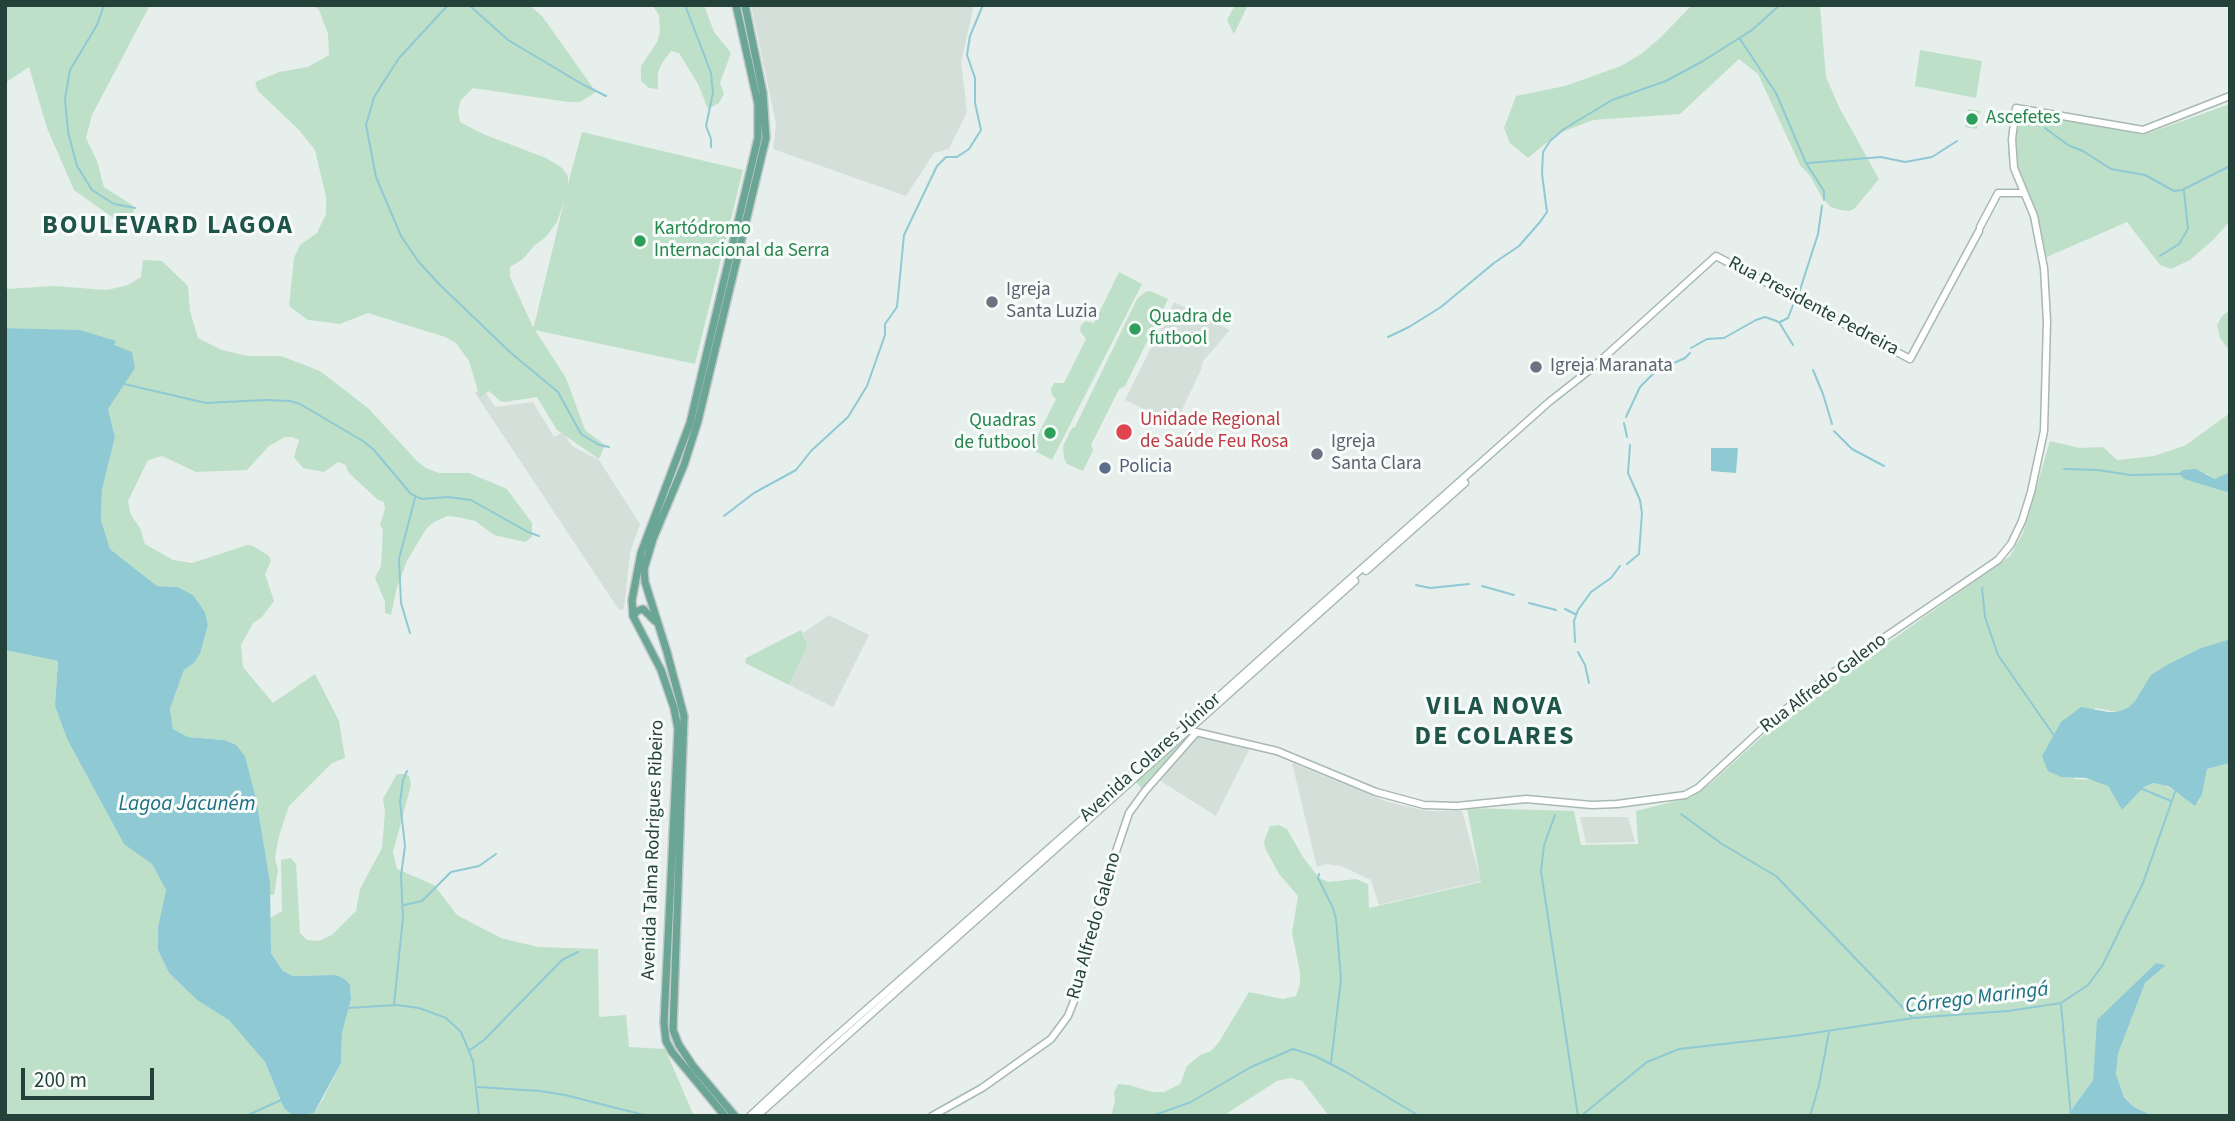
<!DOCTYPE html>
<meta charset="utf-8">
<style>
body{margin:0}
#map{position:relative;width:2235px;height:1121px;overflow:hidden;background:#e6efeb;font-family:"Source Sans 3",sans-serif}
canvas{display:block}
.frame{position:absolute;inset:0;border:7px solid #24423a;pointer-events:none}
.scale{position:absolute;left:21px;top:1068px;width:133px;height:32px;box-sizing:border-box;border:4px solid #24423a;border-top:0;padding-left:9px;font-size:21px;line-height:24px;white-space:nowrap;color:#24423a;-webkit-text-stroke:5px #f7fbf9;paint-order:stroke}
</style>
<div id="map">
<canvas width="2235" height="1121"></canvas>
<div class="frame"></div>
<div class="scale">200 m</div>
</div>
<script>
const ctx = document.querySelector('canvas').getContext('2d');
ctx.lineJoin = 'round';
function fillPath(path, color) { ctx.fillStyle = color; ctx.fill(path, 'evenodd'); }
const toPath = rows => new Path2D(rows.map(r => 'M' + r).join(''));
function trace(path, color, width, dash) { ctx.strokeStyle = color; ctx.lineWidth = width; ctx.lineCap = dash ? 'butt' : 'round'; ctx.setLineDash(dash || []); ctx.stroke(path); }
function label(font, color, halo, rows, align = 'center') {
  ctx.font = font + ' "Source Sans 3",sans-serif'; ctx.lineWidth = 6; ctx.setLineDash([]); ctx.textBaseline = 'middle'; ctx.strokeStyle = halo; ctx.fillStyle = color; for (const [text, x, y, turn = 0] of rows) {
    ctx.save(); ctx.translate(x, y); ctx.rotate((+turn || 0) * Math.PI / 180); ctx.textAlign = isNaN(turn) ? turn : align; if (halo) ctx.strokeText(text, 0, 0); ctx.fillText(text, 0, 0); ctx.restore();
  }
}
fillPath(toPath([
 [751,5,974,5,961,62,967,112,949,149,934,153,906,196,773,149,776,124],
 [1174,302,1230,330,1204,360,1201,366,1202,368,1175,424,1125,400],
 [482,387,495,407,533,402,554,437,563,432,572,446,599,460,640,524,630,553,624,609,619,610,475,393],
 [829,615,869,635,833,707,789,685,808,645,803,633],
 [1199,735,1250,748,1216,816,1159,780],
 [1292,763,1388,802,1427,811,1462,811,1481,881,1379,905,1371,880,1341,866,1326,864,1317,867],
 [1580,817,1628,817,1635,842,1586,843]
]), '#d4dfda');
fillPath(toPath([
 [5,5,150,5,92,115,86,138,97,161,104,187,132,205,134,212,128,216,116,220,74,190,47,128,29,67,5,83],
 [314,5,529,5,542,16,596,92,580,102,568,102,473,88,461,100,458,110,460,122,483,134,546,158,562,168,568,176,568,184,582,132,743,170,695,364,535,330,566,378,585,430,605,445,599,459,557,430,537,397,505,402,500,401,489,391,480,398,469,361,456,343,445,337,368,313,340,324,308,320,289,306,294,258,300,245,317,233,326,214,326,197,315,150,299,130,258,91,255,82,279,72,308,67,329,55,328,34,319,10],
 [564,202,534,326,533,327,510,277,510,267,523,259,535,245,546,237,557,222],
 [652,5,704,5,714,32,731,53,720,83,724,94,719,103,708,109,698,84,679,53,671,51,662,63,658,72,658,89,649,88,641,81,641,66,657,42,660,32,659,15],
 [1235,5,1248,5,1234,34,1227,20],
 [1692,5,1820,5,1826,77,1840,109,1879,179,1855,208,1850,211,1840,210,1831,207,1823,199,1810,176,1800,165,1758,74,1739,59,1680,114,1593,120,1557,134,1528,158,1510,143,1504,128,1516,96,1565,86,1621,66,1641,54,1660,38],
 [1920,50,1982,61,1976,98,1915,86],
 [2230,104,2230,221,2214,239,2190,260,2171,269,2160,265,2127,222,2040,260,2024,196,2015,180,2008,154,2013,125,2021,110,2143,135],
 [1968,109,1980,111,1977,129,1965,127],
 [143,260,162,261,188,286,190,311,198,338,222,350,247,356,281,356,320,371,368,408,417,461,426,468,439,473,469,473,507,489,532,523,532,537,525,542,494,535,475,521,457,517,447,516,434,522,426,529,407,561,397,587,391,615,385,613,385,602,375,578,381,566,383,530,380,525,385,509,384,502,378,500,348,472,346,465,338,462,324,472,303,468,294,457,299,440,292,437,285,437,269,446,247,470,196,472,162,456,148,460,128,501,131,515,140,528,145,544,173,560,192,563,247,545,253,546,269,556,271,561,265,574,274,601,262,617,253,623,241,645,243,667,273,703,315,674,339,721,345,758,332,763,289,806,279,836,275,858,278,870,274,895,270,895,256,798,245,756,224,740,188,737,173,729,170,709,184,670,194,663,200,654,208,625,205,612,193,595,178,587,157,586,110,549,101,520,102,490,115,437,108,409,134,368,70,330,5,328,5,289,54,286,107,290,128,285,141,277],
 [1119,272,1142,284,1052,460,1031,449,1056,399,1052,395,1051,389,1054,383,1064,383,1086,339,1080,331,1081,325,1086,321,1094,323],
 [1150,291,1168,299,1125,386,1119,389,1091,445,1093,450,1083,471,1067,464,1064,458,1063,446,1072,428,1075,427,1137,299,1145,292],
 [2230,310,2230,352,2220,338,2217,325,2222,316],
 [2230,413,2230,472,2219,478,2215,479,2206,473,2188,480,2230,493,2230,639,2201,648,2170,663,2152,675,2135,701,2129,707,2117,712,2095,708,2074,779,2097,780,2108,786,2122,810,2144,787,2153,783,2165,785,2183,797,2198,803,2202,795,2207,769,2230,763,2230,1116,2153,1116,2134,1107,2124,1096,2116,1074,2118,1054,2145,983,2166,965,2156,963,2098,1020,2093,1080,2072,1109,2070,1116,1329,1116,1302,1081,1291,1078,1277,1081,1223,1116,1111,1116,1115,1101,1114,1092,1118,1084,1129,1085,1152,1092,1164,1092,1180,1084,1187,1066,1200,1055,1211,1051,1219,1042,1249,992,1283,999,1296,996,1300,984,1300,972,1292,933,1298,896,1279,874,1266,850,1264,842,1270,826,1279,825,1287,829,1303,857,1319,878,1329,882,1356,879,1368,884,1369,908,1481,882,1467,808,1574,811,1581,845,1638,844,1636,811,1692,797,1711,783,1785,716,2010,556,2023,533,2050,441,2079,448,2103,447,2117,460,2154,456,2186,445],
 [801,630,808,645,789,685,745,663,746,658],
 [5,650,58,661,55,706,67,739,124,843,152,864,166,890,158,927,158,950,169,973,197,1000,229,1019,265,1062,284,1108,314,1113,323,1099,341,1063,342,1033,351,999,350,986,345,979,336,975,293,976,283,971,271,953,270,918,282,911,281,860,291,858,296,864,300,933,307,940,319,941,332,935,356,911,360,889,382,848,385,812,383,799,397,774,405,774,409,776,411,785,393,852,397,869,434,885,457,915,501,938,538,947,598,949,599,1017,626,1015,629,1047,665,1049,694,1116,5,1116],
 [1186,735,1189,738,1143,790,1136,782]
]), '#bfe0c8');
fillPath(toPath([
 [5,328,80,330,116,341,114,345,132,352,135,368,108,409,115,437,102,490,101,520,110,549,157,586,178,587,193,595,205,612,208,625,200,654,194,663,184,670,170,709,173,729,188,737,224,740,236,745,245,756,256,798,270,883,271,953,283,971,293,976,336,975,345,979,350,985,351,999,342,1033,341,1063,314,1113,302,1115,291,1114,284,1108,265,1062,229,1020,197,1000,169,973,158,950,158,927,166,890,152,864,124,844,67,739,55,706,58,661,5,650],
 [1711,448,1738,448,1736,473,1711,471],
 [2196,469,2215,479,2230,472,2230,493,2184,479,2179,473,2183,470],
 [2230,639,2230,763,2207,769,2202,795,2195,806,2168,786,2153,783,2144,787,2122,810,2108,786,2086,778,2061,777,2048,771,2042,756,2061,722,2081,707,2108,712,2117,712,2129,707,2135,701,2151,675,2170,663,2201,648],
 [2156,963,2166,965,2145,983,2118,1054,2116,1074,2124,1097,2134,1107,2153,1116,2070,1116,2072,1109,2093,1080,2097,1020]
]), '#8ec9d4');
trace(toPath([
 [104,5,97,25,70,70,65,99,68,132,77,166,92,190,114,204,135,208],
 [448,5,399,58,374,97,366,125,376,177,401,236,418,261,439,284,511,353,558,392,581,434,599,445,609,447],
 [469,5,508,40,582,84,606,96],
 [685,5,711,73,713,93,706,126,711,139,711,147],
 [1740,39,1776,93,1806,163,1824,191,1824,200],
 [2045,128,2068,145,2083,151,2111,169,2145,175,2174,191,2182,190,2230,166],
 [1808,163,1881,157,1905,162,1932,157,1957,141],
 [2160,256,2179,244,2188,229,2184,191],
 [1799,293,1818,234,1822,206],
 [1780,322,1788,318,1793,305],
 [1388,337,1409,327,1441,307,1494,263,1519,246,1540,222,1547,212,1542,174,1543,152,1550,141,1564,129,1612,100,1666,81,1703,61,1752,30,1780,5],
 [1691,348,1707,339,1724,338,1756,320,1765,317,1779,322,1793,345],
 [1813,370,1823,394,1832,424],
 [124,384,206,403,265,400,290,401,300,404,363,441,373,449,411,494,422,499,448,497,471,500,528,532,539,536],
 [1626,417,1640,387,1656,371,1685,358,1690,353],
 [1624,423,1627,437],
 [1834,431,1852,449,1884,466],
 [2064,469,2098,470,2130,475,2181,474],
 [724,516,754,493,796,470,811,451,848,417,867,386,885,335,885,324,897,307,904,235,937,166,946,157,957,157,969,149,981,130,975,103,975,78,967,55,970,36,983,5],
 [1627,564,1639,554,1642,513,1640,500,1628,473,1630,445],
 [1416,585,1430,588,1469,584],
 [1482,586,1514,595],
 [1982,588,1985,617,1998,655,2055,737],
 [1529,603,1556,610],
 [1565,609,1575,614],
 [410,633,401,603,399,559,415,498],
 [1575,642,1574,621,1578,610,1591,592,1611,578,1620,566],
 [1578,652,1585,665,1589,683],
 [2140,788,2171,801],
 [1681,814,1722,844,1776,876,1912,1017],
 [1555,815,1544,845,1541,871,1578,1116],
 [1319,874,1318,878,1333,908,1336,919,1341,979,1331,1063],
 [404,905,422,901,451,872,479,866,496,854],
 [394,1004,403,918,401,876,405,846,400,802,403,780,407,771],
 [2061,1004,2071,1116],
 [348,1008,397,1005,419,1008,446,1018,461,1032,473,1061,479,1116],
 [470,1050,484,1040,562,960,578,952],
 [478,1087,540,1091,565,1095,648,1116],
 [5,1114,12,1116],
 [246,1116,281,1100],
 [1152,1116,1191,1102,1251,1067,1293,1049,1315,1056,1346,1072,1419,1116],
 [1581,1116,1647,1062,1679,1049,1794,1036,1913,1018,2008,1011,2061,1003,2088,985,2102,966,2143,883,2175,792],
 [1810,1116,1819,1085,1829,1032]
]), '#8ec9d4', 2);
const minor = toPath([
 [1980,227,1998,193,2024,193],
 [1366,571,1465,483],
 [1183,729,1277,751,1376,792,1424,805,1457,806,1526,799,1592,805,1617,804,1685,795,1698,788,1773,719,1838,669,1998,560,2011,544,2022,521,2031,492,2044,431,2047,321,2044,268,2034,216,2014,168,2012,139,2016,108,2143,130,2230,96],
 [750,1116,825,1046,1088,814,1286,636,1549,402,1591,369,1716,256,1910,359,1979,231],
 [757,1116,1355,581],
 [932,1116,982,1088,1051,1039,1068,1016,1080,986,1104,887,1129,813,1145,791,1196,733]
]);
const major = toPath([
 [633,616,637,611,643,609,655,621],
 [725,1116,672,1052,666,1041,664,1023,678,729,674,708,661,670,633,616,632,600,641,553,690,423,758,138,758,104,736,5],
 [735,1116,693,1066,679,1045,673,1030,684,716,667,652,645,582,644,569,653,539,684,465,698,421,766,138,763,93,745,5]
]);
trace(minor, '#a8b8b2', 9);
trace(major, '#c2cac8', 10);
trace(minor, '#fff', 6);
trace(major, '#6aa596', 7);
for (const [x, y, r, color] of [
 [1972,119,7,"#2e9e5b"],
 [640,241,7,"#2e9e5b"],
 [992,302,7,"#6b7280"],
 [1135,329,7,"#2e9e5b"],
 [1536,367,7,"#6b7280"],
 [1124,432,9,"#e0444e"],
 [1050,433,7,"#2e9e5b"],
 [1317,454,7,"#6b7280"],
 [1105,468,7,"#5c6f8a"]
]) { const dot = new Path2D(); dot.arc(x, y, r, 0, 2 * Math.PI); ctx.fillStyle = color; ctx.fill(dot); trace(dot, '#f7fbf9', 2.5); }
label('19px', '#27864d', '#f7fbf9', [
 ["Ascefetes",1986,119],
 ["Kartódromo",654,230],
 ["Internacional da Serra",654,252],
 ["Quadra de",1149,318],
 ["futbool",1149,340],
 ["Quadras",1036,422,"right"],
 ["de futbool",1036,444,"right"]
], 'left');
label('19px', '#5b616d', '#f7fbf9', [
 ["Igreja",1006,291],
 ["Santa Luzia",1006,313],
 ["Igreja Maranata",1550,367],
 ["Igreja",1331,443],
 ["Santa Clara",1331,465]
], 'left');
label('19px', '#24423a', '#f7fbf9', [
 ["Rua Presidente Pedreira",1813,307,28],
 ["Rua Alfredo Galeno",1824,684,-37],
 ["Avenida Colares Júnior",1151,758,-42],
 ["Avenida Talma Rodrigues Ribeiro",654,850,-88],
 ["Rua Alfredo Galeno",1095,926,-74]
]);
label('19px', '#be3a42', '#f7fbf9', [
 ["Unidade Regional",1140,421],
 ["de Saúde Feu Rosa",1140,443]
], 'left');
label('19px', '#4e5e75', '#f7fbf9', [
 ["Policia",1119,468]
], 'left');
label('italic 21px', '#1c6f80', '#f7fbf9', [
 ["Lagoa Jacuném",187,805],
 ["Córrego Maringá",1977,999,-7]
]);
ctx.letterSpacing = '2px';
label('bold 26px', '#1f5548', '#f7fbf9', [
 ["BOULEVARD LAGOA",168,227],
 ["VILA NOVA",1495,708],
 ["DE COLARES",1495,738]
]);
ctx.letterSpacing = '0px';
</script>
